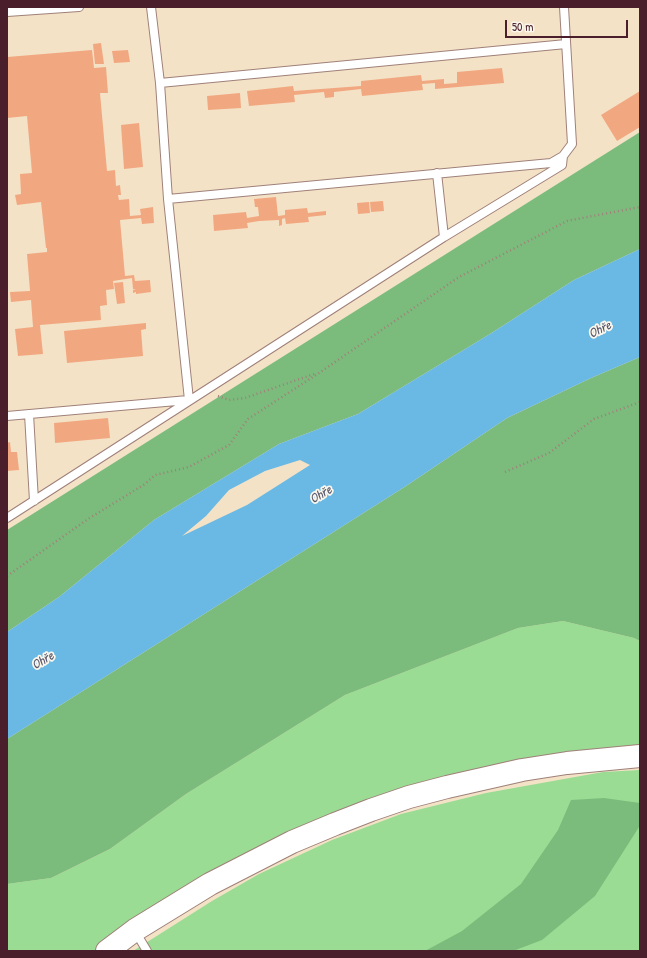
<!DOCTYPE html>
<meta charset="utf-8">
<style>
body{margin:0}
#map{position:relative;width:647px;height:958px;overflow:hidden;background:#f4e2c7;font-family:"Patrick Hand",sans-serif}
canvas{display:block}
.frame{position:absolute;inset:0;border:8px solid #4a1f2b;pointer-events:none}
.scale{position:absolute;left:505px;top:20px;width:123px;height:18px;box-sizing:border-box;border:2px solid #4a1f2b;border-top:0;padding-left:5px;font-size:12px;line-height:14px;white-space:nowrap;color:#4a1f2b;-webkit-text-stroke:3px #fbf7ec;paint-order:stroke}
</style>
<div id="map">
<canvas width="647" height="958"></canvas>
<div class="frame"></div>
<div class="scale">50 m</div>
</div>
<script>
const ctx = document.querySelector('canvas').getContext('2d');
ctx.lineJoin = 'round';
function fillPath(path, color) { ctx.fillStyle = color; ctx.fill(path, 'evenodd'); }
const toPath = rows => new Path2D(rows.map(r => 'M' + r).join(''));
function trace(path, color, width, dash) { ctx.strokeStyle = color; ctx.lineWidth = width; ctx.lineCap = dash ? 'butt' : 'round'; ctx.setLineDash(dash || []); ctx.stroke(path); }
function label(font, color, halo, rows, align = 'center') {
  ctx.font = font + ' "Patrick Hand",sans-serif'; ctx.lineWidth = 3.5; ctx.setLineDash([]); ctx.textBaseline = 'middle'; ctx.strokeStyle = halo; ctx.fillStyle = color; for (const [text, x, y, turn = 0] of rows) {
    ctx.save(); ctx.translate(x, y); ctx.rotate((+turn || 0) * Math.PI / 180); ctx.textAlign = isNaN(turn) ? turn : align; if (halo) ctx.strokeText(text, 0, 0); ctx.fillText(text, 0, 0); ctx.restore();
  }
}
fillPath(toPath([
 [563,621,634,638,640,641,640,748,351,807,96,951,7,951,7,884,51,878,110,849,186,794,345,695,518,628],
 [640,770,640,951,133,951,212,901,259,874,332,840,401,814,486,793,603,772]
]), '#9adc93');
fillPath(toPath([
 [640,132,640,249,574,280,490,334,358,414,279,444,154,520,59,597,7,632,7,530],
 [640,357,640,641,634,638,563,621,518,628,345,695,186,794,110,849,51,878,7,884,7,739,406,486,507,418,591,378],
 [604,798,640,803,640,815,639,827,595,896,542,940,513,951,425,951,462,931,521,884,558,830,571,800]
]), '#7bbc7d');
fillPath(toPath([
 [640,249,640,357,591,378,507,418,406,486,7,739,7,632,59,597,154,520,279,444,358,414,490,334,574,280],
 [300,460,310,465,247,505,182,536,206,516,229,490,265,471]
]), '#69b9e4');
fillPath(toPath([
 [101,43,104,64,95,64,93,44],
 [92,50,94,68,106,67,108,93,100,93,107,171,115,170,116,186,120,185,121,195,118,195,119,200,129,199,130,216,141,215,140,209,153,207,154,223,142,224,141,218,120,220,125,276,134,275,135,281,150,280,151,292,136,294,136,292,133,293,133,290,136,289,133,289,132,278,113,281,114,289,106,290,107,305,100,306,101,320,40,325,43,354,18,356,15,329,33,327,31,300,11,302,10,292,30,291,27,254,47,252,47,248,46,248,41,202,17,205,15,195,21,194,20,174,32,173,27,116,7,118,7,57],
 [128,50,130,62,114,63,112,51],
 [502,68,504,83,435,89,435,83,422,84,423,90,362,96,361,89,334,92,334,97,325,98,324,92,294,95,295,102,249,106,247,91,293,86,294,91,361,86,361,81,421,75,422,81,444,79,444,84,457,83,457,72],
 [640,91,640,127,617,141,601,115],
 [240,93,241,108,208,110,207,96],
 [139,123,143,167,124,169,121,125],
 [276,197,278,216,285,215,285,210,307,208,308,213,326,211,326,215,308,217,309,222,286,224,285,218,282,219,282,225,279,226,279,220,259,221,247,223,248,228,214,231,213,215,246,212,247,218,259,216,258,207,255,207,254,199],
 [383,201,384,211,371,212,370,202],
 [369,202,370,213,358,214,357,203],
 [123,282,125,303,117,304,114,283],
 [146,323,146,329,141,330,143,356,67,363,64,331],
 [108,418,110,438,55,443,54,423],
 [10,442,11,452,17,452,19,470,7,471,7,443]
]), '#f1a880');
const lane = toPath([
 [151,7,160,83,168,199,189,400],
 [7,12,79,7],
 [160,83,566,44],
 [437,173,444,237],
 [168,199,551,163,563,156,572,144,564,7],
 [29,414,34,501],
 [7,416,188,400],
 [7,518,444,237,562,165,563,156],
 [135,931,147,951]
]);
const secondary = toPath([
 [107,951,135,930,210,884,292,842,335,824,371,810,409,797,447,787,522,770,567,763,640,756]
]);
trace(lane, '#9f8079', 10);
trace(secondary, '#9f8079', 24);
trace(toPath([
 [218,396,229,400,245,398,314,374],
 [505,472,549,453,594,419,640,402],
 [7,576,88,519,145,484,155,475,189,467,229,445,248,419,319,373,459,277,567,221,640,207]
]), '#9f8079', 2.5, [1, 3]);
trace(lane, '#fff', 8);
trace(secondary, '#fff', 22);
label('italic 13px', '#55556c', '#fbf7ec', [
 ["Ohře",600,330,-26],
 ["Ohře",321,495,-31],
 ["Ohře",43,661,-31]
]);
</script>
